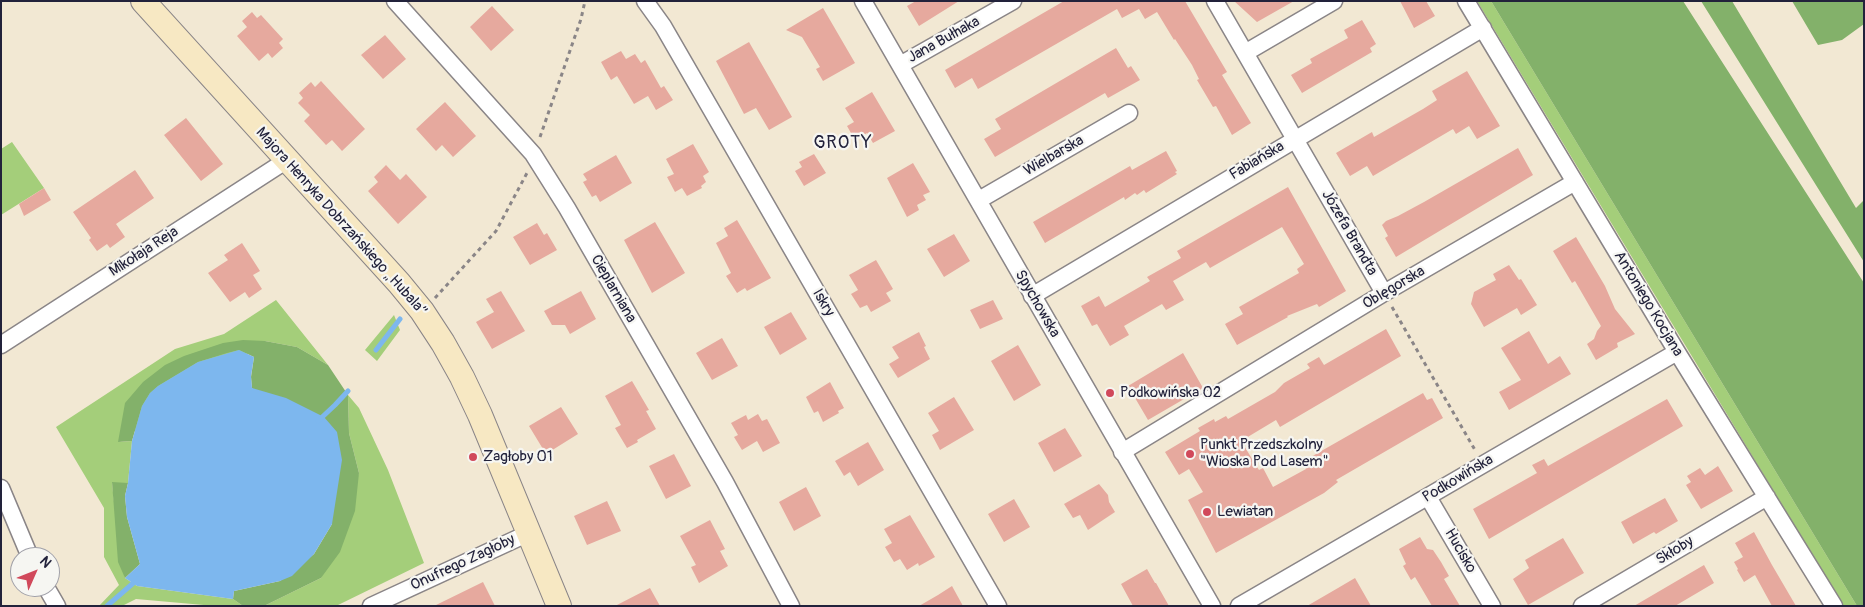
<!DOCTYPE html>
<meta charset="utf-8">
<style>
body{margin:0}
#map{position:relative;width:1865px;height:607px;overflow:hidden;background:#f2e8d3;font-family:Pangolin,sans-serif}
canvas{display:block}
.frame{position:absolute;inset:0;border:2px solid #22223b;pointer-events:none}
.north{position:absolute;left:10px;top:547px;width:50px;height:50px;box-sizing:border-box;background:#f6f6f2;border:1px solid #a1a1a9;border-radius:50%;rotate:46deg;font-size:14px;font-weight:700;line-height:20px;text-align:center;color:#22223b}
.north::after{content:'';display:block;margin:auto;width:18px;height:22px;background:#d1495b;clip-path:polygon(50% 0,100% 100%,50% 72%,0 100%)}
</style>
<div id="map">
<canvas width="1865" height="607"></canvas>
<div class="frame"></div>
<div class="north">N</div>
</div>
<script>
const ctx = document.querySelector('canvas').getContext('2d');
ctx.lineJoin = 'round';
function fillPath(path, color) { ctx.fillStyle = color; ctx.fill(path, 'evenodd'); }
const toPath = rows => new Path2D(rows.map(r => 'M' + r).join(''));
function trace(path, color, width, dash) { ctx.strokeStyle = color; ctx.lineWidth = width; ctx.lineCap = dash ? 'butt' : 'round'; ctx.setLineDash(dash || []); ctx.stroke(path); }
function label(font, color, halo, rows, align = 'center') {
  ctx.font = font + ' Pangolin,sans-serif'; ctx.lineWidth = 4.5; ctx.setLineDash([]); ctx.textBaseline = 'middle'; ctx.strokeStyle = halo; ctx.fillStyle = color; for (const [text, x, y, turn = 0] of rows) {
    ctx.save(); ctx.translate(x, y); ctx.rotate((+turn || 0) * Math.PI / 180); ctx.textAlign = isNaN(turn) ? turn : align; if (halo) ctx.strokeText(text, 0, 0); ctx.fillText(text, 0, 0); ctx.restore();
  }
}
fillPath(toPath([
 [1477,1,1491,1,1857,606,1843,606],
 [12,142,44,188,1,215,1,149],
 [276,300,328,365,297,347,265,341,119,442,132,441,128,483,112,483,116,520,125,578,137,586,233,599,243,606,215,606,136,599,122,606,99,606,119,585,104,557,104,508,56,427,175,349,224,334],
 [394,315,400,330,377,361,365,350],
 [348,395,359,408,388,470,424,563,336,606,264,606,321,578,359,473,349,433]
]), '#a4ce7a');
fillPath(toPath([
 [1491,1,1683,1,1864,283,1864,606,1857,606],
 [1701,1,1732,1,1856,208,1864,200,1864,262],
 [1792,1,1864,1,1864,24,1842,40,1818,45],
 [243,340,265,341,297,347,328,365,348,395,349,433,359,473,355,511,340,552,321,578,264,606,243,606,233,599,234,591,280,581,314,554,332,524,252,388,251,377,254,357,239,350,227,353,198,362,158,386,150,393,142,406,132,441,118,442,125,403,143,382,165,365,184,356,223,343],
 [112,482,128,483,125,496,127,517,140,564,125,578,118,562]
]), '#83b16a');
fillPath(toPath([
 [239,350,254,357,251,376,252,388,286,398,324,417,337,432,342,460,332,524,314,554,292,576,280,581,234,591,233,599,137,586,125,578,140,564,127,517,125,496,128,483,132,441,142,406,150,393,158,386,198,362]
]), '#7db7ee');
trace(toPath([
 [376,350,400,319],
 [318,421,335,405,348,391],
 [107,606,138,579]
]), '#7db7ee', 5);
fillPath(toPath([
 [916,1,959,1,919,26,907,6],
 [1064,1,1185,1,1227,72,1222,75,1251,123,1232,135,1216,106,1213,107,1197,80,1199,79,1192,65,1175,39,1174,40,1157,12,1145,19,1139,9,1122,18,1117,9,978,89,972,78,955,88,945,70],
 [1234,1,1294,1,1257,22],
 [1400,1,1426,1,1435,16,1414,28],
 [492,6,514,30,491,51,470,27],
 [823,8,855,63,823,81,816,69,820,67,802,37,786,30],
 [252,12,257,18,261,15,283,39,279,43,283,48,272,58,268,53,259,61,237,36,247,27,242,21],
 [1362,20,1376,44,1370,48,1372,52,1302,93,1291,75,1312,63,1310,59,1348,38,1344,30],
 [385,35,406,59,383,79,361,55],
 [749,42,792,117,769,130,756,108,744,114,716,61],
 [1116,48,1128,68,1131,66,1140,80,1108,98,1105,93,995,157,984,139,1001,129,995,119],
 [621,51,626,59,635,54,641,63,645,60,661,88,664,86,673,100,656,110,648,96,634,104,617,76,611,80,601,62],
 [1467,71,1500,126,1477,139,1469,126,1456,134,1453,129,1373,176,1367,166,1350,176,1336,153,1372,132,1374,137,1423,109,1437,100,1432,91],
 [321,81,365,129,342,151,332,140,326,145,304,121,310,115,298,103,303,98,299,93,311,82,315,87],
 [872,92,895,131,873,143,867,133,855,140,847,126,854,122,845,108],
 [445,102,476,136,453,157,442,145,436,151,416,129],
 [186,118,223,164,201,181,164,135],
 [693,144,709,172,703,176,706,182,701,186,702,188,687,196,682,188,675,192,667,177,674,174,666,159],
 [1518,148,1533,175,1396,257,1385,238,1388,236,1382,225,1386,221,1398,216,1424,202],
 [1166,151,1177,171,1175,172,1177,174,1146,193,1144,190,1137,195,1135,193,1125,200,1124,197,1045,243,1033,222,1130,166,1132,170],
 [814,154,826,173,804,186,795,171,802,167,799,162],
 [616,155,632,183,600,202,596,195,592,197,583,182,587,180,583,174],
 [913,163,930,192,923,195,926,200,917,205,919,210,907,217,887,178],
 [386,165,400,180,406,174,427,197,398,224,368,191,378,182,374,177],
 [135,170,154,198,116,224,125,237,110,248,107,244,97,251,89,240,91,238,73,212],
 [1288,187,1346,291,1319,307,1317,304,1287,316,1288,317,1237,345,1225,324,1243,314,1239,307,1299,273,1297,269,1304,264,1282,227,1210,268,1206,262,1173,281,1184,300,1166,310,1162,304,1124,326,1129,335,1110,346,1097,324,1092,326,1081,306,1099,296,1105,307,1150,281,1147,277,1181,258,1177,251],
 [44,188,51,200,24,216,19,204],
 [737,220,771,278,747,291,745,288,737,293,726,276,731,273,716,243,728,236,724,228],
 [655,222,685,273,652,293,624,240],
 [537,223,544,235,547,233,557,250,530,265,513,237],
 [954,234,970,261,944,277,927,249],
 [1576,237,1605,286,1615,309,1635,334,1617,343,1618,347,1596,360,1587,344,1594,339,1597,331,1601,326,1575,281,1572,283,1553,251],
 [242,243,260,271,253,275,262,289,249,298,245,292,230,302,208,273,228,260,224,255],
 [876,260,893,289,886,293,891,301,871,312,867,305,860,308,851,294,858,290,849,275],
 [1509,265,1519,280,1521,279,1537,305,1521,315,1517,308,1484,327,1471,304,1474,292,1496,280,1493,274],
 [501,291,525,331,492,349,476,322,494,312,486,299],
 [581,291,596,319,570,334,565,325,552,325,544,311],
 [993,300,1003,319,980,329,970,310],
 [791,312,807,339,780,355,764,327],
 [1386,329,1401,356,1280,427,1276,420,1241,441,1259,470,1263,468,1273,487,1306,469,1302,462,1423,393,1427,400,1432,398,1443,418,1336,480,1338,482,1324,493,1216,553,1188,500,1203,492,1189,469,1179,475,1165,452,1200,431,1198,428,1214,419,1215,422,1226,416,1228,419,1275,392,1284,383,1310,368,1307,364,1319,357,1324,365],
 [1529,331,1548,364,1560,356,1571,374,1509,410,1499,392,1521,380,1501,348],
 [919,332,926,346,924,347,930,359,898,378,889,364,899,358,892,347],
 [722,338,738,366,712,380,696,353],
 [1018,345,1041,385,1014,401,991,361],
 [1183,353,1203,388,1148,420,1128,386],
 [632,381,649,410,646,411,656,429,637,440,638,442,627,448,615,428,621,425,605,396],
 [830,382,844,408,838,411,839,413,823,422,818,411,814,413,806,397],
 [954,397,974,430,940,450,932,435,939,431,928,413],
 [1667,399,1683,426,1489,539,1473,509,1537,473,1532,465,1544,459,1548,466],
 [561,407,578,434,546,454,529,426],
 [758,414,762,421,767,419,780,443,763,452,757,441,742,450,734,437,738,435,731,423,746,415,748,420],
 [1065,428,1082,456,1054,472,1038,443],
 [868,442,884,470,858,486,850,472,844,476,835,461],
 [674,454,691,486,666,499,649,466],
 [1718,466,1733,491,1701,509,1686,485,1691,482,1687,476,1700,468,1705,475],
 [1099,484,1108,495,1109,502,1115,512,1088,530,1080,515,1073,518,1064,504],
 [806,487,821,516,794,531,779,502],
 [1665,498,1678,521,1656,534,1654,532,1633,544,1621,522],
 [1014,499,1030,527,1004,542,988,514],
 [607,501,621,531,587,545,574,516],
 [910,515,935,557,919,566,918,563,907,570,900,559,894,562,885,547,892,543,884,529],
 [710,520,725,549,720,551,728,566,699,583,691,567,696,565,680,536],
 [1754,532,1772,565,1796,606,1772,606,1755,575,1744,582,1737,570,1738,569,1734,562,1743,557,1735,543],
 [1420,537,1427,549,1433,550,1441,562,1449,576,1444,579,1460,606,1432,606,1415,577,1411,580,1403,566,1406,564,1399,549],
 [1563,538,1584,573,1528,605,1513,579,1529,568,1525,560],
 [1704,565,1714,583,1675,606,1634,606],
 [1147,569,1155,583,1156,583,1169,606,1133,606,1121,584],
 [1355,578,1371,606,1307,606,1338,588],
 [483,582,495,606,434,606],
 [952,586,963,606,919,606,938,595],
 [650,588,660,606,615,606]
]), '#e6a99e');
const street = toPath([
 [395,1,533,154,567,208,725,482,791,606],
 [645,1,663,26,998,606],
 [863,1,1212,606],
 [1215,1,1384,293],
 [1466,1,1677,352,1834,606],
 [1245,53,1334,1],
 [900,65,1013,1],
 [979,200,1129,113],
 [1032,296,1483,28],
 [1,345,287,160],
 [1122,452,1384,293,1575,182],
 [1,488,30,557],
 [1428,497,1492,606],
 [46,587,57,606],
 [371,606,529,533],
 [1239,606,1677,352],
 [1582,606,1767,497]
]);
const secondary = toPath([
 [143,1,399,283,422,311,443,343,462,377,480,415,559,606]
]);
trace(street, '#8a8587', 19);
trace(secondary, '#8a8587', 26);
trace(toPath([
 [540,137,581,19,585,1],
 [435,298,496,231,527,173],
 [1392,307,1475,450]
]), '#8a8587', 3, [4, 4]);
trace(street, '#fff', 16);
trace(secondary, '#f7e8c3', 24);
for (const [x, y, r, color] of [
 [1110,393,5,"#d1495b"],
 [1190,454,5,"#d1495b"],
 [473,457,5,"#d1495b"],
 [1207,512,5,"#d1495b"]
]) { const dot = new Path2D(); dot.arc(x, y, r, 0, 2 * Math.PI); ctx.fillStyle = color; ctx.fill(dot); trace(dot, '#f6f6f2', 2); }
label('15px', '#22223b', '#f6f6f2', [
 ["Jana Bułhaka",944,40,-29],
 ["Wielbarska",1054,156,-30],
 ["Fabiańska",1257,161,-31],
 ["Majora Henryka Dobrzańskiego „Hubala”",341,222,48],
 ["Józefa Brandta",1349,233,60],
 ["Mikołaja Reja",144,252,-33],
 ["Oblęgorska",1394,288,-31],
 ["Cieplarniana",613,289,60],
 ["Iskry",823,303,60],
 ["Spychowska",1037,304,60],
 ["Antoniego Kocjana",1648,304,59],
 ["Podkowińska",1458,479,-31],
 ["Hucisko",1460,551,60],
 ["Skłoby",1675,551,-31],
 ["Onufrego Zagłoby",463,563,-25]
]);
label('15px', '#22223b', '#f6f6f2', [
 ["Podkowińska 02",1120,393],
 ["Punkt Przedszkolny",1200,445],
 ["\"Wioska Pod Lasem\"",1200,462],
 ["Zagłoby 01",483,457],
 ["Lewiatan",1217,512]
], 'left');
ctx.letterSpacing = '1px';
label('18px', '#22223b', '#f6f6f2', [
 ["GROTY",843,143]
]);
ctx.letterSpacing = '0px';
</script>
